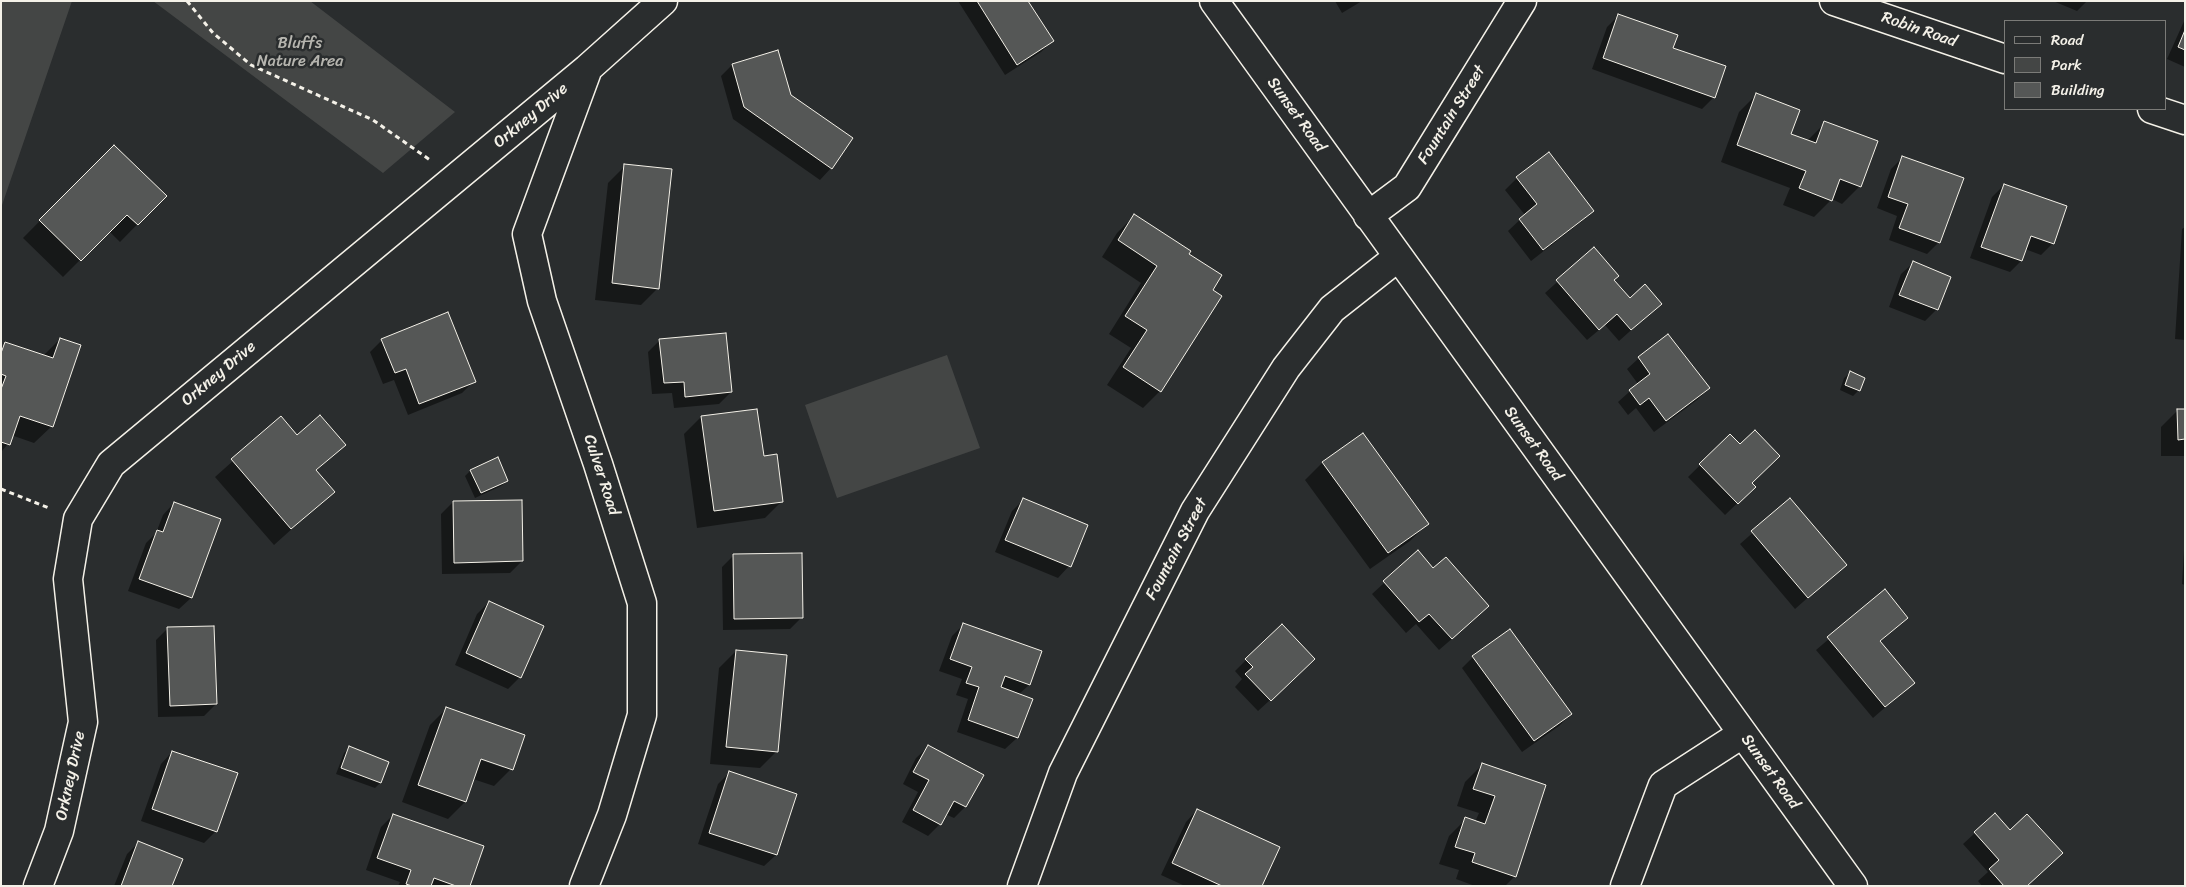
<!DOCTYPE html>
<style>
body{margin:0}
#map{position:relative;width:2186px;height:887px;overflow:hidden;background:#2a2d2e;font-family:Sriracha,sans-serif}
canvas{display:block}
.frame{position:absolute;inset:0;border:2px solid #f4f1e8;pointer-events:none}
.legend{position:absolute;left:2004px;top:20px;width:162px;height:90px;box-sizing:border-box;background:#2a2d2e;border:1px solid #7b7b78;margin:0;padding:6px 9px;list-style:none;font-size:15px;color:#f4f1e8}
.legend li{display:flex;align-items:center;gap:10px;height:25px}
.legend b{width:25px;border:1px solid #7b7b78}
</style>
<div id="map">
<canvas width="2186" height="887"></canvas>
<div class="frame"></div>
<ul class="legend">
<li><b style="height:6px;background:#2a2d2e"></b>Road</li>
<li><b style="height:14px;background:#444645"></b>Park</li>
<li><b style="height:14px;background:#555756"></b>Building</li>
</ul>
</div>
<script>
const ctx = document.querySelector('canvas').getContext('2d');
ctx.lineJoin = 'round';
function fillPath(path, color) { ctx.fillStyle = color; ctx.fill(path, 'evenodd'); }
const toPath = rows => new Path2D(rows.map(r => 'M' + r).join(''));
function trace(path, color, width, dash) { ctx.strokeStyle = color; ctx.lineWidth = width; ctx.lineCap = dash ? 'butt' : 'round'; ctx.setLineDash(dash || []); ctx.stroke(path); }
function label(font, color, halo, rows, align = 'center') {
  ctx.font = font + ' Sriracha,sans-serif'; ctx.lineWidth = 5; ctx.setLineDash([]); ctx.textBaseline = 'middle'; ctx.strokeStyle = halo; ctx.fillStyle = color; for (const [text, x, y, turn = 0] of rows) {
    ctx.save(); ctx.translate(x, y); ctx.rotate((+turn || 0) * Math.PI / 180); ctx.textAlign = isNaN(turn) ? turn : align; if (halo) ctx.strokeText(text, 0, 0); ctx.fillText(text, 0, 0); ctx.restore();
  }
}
fillPath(toPath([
 [1,1,72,1,1,208],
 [153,1,310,1,455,112,383,173],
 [947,355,980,448,837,498,805,405]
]), '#444645');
fillPath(toPath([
 [958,1,1027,1,1052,41,1041,52,1005,75],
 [1335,1,1362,1,1342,13],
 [2053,1,2087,1,2077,11],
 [1619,15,1672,49,1714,97,1702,109,1592,69,1607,27],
 [2185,19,2185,67,2167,59],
 [732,65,790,95,831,168,820,180,733,119,721,76],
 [1756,95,1790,135,1807,141,1825,123,1876,142,1859,187,1842,204,1832,199,1814,217,1783,205,1790,188,1721,162,1739,112],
 [114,146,165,196,120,242,109,231,63,277,23,238],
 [1549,154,1593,211,1581,222,1531,261,1508,231,1525,215,1505,190,1517,178],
 [1902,158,1939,242,1927,254,1889,240,1897,216,1877,208,1891,169],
 [625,166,658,288,641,305,595,300,608,183],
 [2004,185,2053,243,2041,255,2025,249,2021,261,2010,272,1970,258,1992,197],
 [1134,216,1188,254,1160,391,1143,408,1107,385,1131,348,1109,334,1141,283,1102,257,1117,233],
 [2185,227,2185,340,2175,339,2182,229],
 [1594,249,1613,280,1629,300,1648,315,1619,341,1605,325,1587,340,1545,293],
 [1913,263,1937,309,1925,321,1889,307,1901,274],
 [60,339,52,426,34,443,11,435,8,444,1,452,1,348,5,344,43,356],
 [382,340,474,381,462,393,408,415,394,380,383,384,370,352],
 [660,340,731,392,719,404,674,408,672,393,652,394,648,352],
 [1639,358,1709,388,1697,400,1654,432,1636,408,1628,415,1618,402,1638,384,1627,369],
 [1850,373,1859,390,1853,396,1840,390,1844,378],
 [2178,410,2185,410,2185,456,2161,456,2161,427],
 [701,417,763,457,782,501,765,518,697,528,684,434],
 [281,418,297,436,344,445,316,471,333,492,274,545,215,477],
 [1363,435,1427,524,1410,541,1370,569,1305,480,1322,463],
 [1730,436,1754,487,1725,515,1688,477],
 [497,459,507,481,501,486,475,498,465,476,470,471],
 [1024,499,1069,566,1058,578,995,552,1012,511],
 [1790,500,1845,565,1795,609,1740,544],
 [453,502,522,561,510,573,442,574,441,514],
 [174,503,219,520,191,598,179,609,128,591,146,543,156,533,163,515],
 [2185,534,2185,585,2182,584],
 [1418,552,1476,618,1439,650,1416,624,1406,633,1372,594],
 [734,555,802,617,790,629,723,630,722,567],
 [1885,591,1907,618,1880,642,1913,683,1873,718,1816,650],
 [489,602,520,677,508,689,455,665,477,614],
 [964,624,1040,652,1029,685,1018,695,1031,700,1017,738,1005,749,957,732,968,699,956,695,962,679,939,671,952,636],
 [167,629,216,704,204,716,158,717,156,640],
 [736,651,777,751,760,768,710,764,719,668],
 [1473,657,1571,714,1559,726,1522,752,1462,668],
 [1246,660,1302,671,1258,711,1235,687,1242,679,1235,671],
 [447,708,511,769,494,786,473,779,465,802,448,819,402,802,430,725],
 [476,756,504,765,504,768,475,758],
 [928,747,982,775,965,807,954,818,945,814,940,824,928,836,902,822,918,792,903,784,916,758],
 [349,748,380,783,375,788,336,774,344,753],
 [172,752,216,831,204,843,141,821,161,764],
 [1482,765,1545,786,1515,876,1505,886,1475,886,1456,879,1459,870,1439,864,1449,836,1466,819,1475,822,1479,813,1457,806,1465,782],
 [730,772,776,855,764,866,698,844,718,784],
 [1197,810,1261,886,1185,886,1161,875,1186,822],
 [393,815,468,886,398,886,400,882,366,870,381,827],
 [2010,831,2027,886,1982,886,1978,881,1988,872,1963,844,1975,833],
 [138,843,171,886,114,886,127,854]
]), '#0007');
const building = toPath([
 [977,1,1028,1,1054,41,1017,65,977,1],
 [1618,14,1678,35,1673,48,1726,66,1715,98,1603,58,1618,14],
 [2185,30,2185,50,2178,47,2185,30],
 [778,50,791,95,853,138,832,169,744,107,732,64,778,50],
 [1756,93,1800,110,1791,134,1816,143,1824,121,1878,141,1861,187,1840,179,1832,201,1799,188,1806,171,1737,145,1756,93],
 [114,145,167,196,138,225,127,215,81,261,39,220,114,145],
 [1549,152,1594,211,1543,250,1519,219,1537,204,1516,177,1549,152],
 [1902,156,1964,178,1940,243,1899,228,1908,204,1888,197,1902,156],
 [624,164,672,169,659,289,612,283,624,164],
 [2004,184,2067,206,2054,244,2031,236,2022,261,1981,247,2004,184],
 [1134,214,1191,251,1189,254,1222,275,1213,290,1222,296,1161,392,1123,367,1147,330,1125,316,1157,266,1118,240,1134,214],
 [1594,247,1619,276,1614,280,1630,298,1645,284,1662,304,1631,330,1617,314,1599,330,1556,280,1594,247],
 [1913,261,1951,277,1938,310,1899,295,1913,261],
 [448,312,476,382,419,404,406,369,395,373,381,339,448,312],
 [726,333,732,392,685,397,684,382,664,383,659,339,726,333],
 [1668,334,1710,388,1666,421,1649,398,1640,405,1629,390,1650,374,1638,357,1668,334],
 [60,338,81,345,53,427,20,416,10,445,1,442,1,389,6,376,1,374,1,353,5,342,53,358,60,338],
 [1850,371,1865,378,1860,391,1845,385,1850,371],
 [757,409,764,456,777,454,783,502,714,511,701,416,757,409],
 [2177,409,2185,409,2185,439,2178,440,2177,409],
 [320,415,346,445,316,470,335,492,291,529,231,459,281,416,297,435,320,415],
 [1755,430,1780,456,1752,483,1756,487,1738,504,1699,464,1730,434,1740,444,1755,430],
 [1363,433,1429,524,1388,553,1322,462,1363,433],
 [498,457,508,481,481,493,470,470,498,457],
 [1023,498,1088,525,1071,567,1005,540,1023,498],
 [1790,498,1847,565,1808,598,1751,531,1790,498],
 [522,500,523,561,454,563,453,501,522,500],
 [174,502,221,519,192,598,139,579,157,530,163,532,174,502],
 [1418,550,1433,568,1446,557,1489,606,1452,639,1429,614,1419,622,1383,581,1418,550],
 [802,553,803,618,734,619,733,554,802,553],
 [1885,589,1908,618,1880,641,1915,683,1885,707,1827,637,1885,589],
 [489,601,544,626,521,678,466,653,489,601],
 [963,623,1042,651,1030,685,1005,676,1001,687,1033,699,1018,738,968,720,979,687,966,683,972,667,950,659,963,623],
 [1282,624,1315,659,1271,701,1245,674,1253,667,1245,659,1282,624],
 [214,626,217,704,170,706,167,627,214,626],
 [1510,629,1572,714,1534,741,1472,656,1510,629],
 [736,650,787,655,778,752,726,747,736,650],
 [446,707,525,735,513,770,481,759,466,802,418,785,446,707],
 [928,745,984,775,966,807,954,801,941,825,913,810,929,780,913,772,928,745],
 [349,746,389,762,381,783,341,768,349,746],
 [172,751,238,773,217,832,152,809,172,751],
 [1482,763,1546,785,1516,877,1472,862,1475,853,1455,847,1465,817,1485,824,1495,796,1473,789,1482,763],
 [729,771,797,794,777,855,709,833,729,771],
 [1197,809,1280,847,1262,886,1222,886,1172,863,1197,809],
 [1995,813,2010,830,2027,814,2063,853,2027,886,2004,886,1989,869,1999,860,1974,832,1995,813],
 [393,814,484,846,470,886,456,886,434,878,431,886,412,886,406,884,411,870,377,858,393,814],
 [138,841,183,859,172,886,121,886,138,841]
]);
fillPath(building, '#555756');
trace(building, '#f4f1e8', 1);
const minor = toPath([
 [1214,1,1853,886],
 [1834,1,2005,59],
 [2152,109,2185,120],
 [1368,216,1407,187,1522,1],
 [38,886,59,831,83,722,68,579,78,519,111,464,587,69,663,1],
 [584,886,612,815,642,715,642,603,598,464,542,301,527,234,587,71],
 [1022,886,1063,773,1195,511,1286,368,1332,309,1398,257],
 [1625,886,1663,785,1742,734]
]);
trace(minor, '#f4f1e8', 31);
trace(toPath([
 [187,1,213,33,251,65,373,120,430,160],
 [1,489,49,508]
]), '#f4f1e8', 3, [5, 4]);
trace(minor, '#2a2d2e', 28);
label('16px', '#f4f1e8', '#2a2d2e', [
 ["Robin Road",1919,30,19],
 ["Sunset Road",1296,115,54],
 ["Fountain Street",1452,115,-58],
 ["Orkney Drive",531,116,-40],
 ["Orkney Drive",219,374,-40],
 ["Sunset Road",1533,444,54],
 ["Culver Road",601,475,72],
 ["Fountain Street",1177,549,-62],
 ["Sunset Road",1770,772,54],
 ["Orkney Drive",71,776,-78]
]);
label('16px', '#b6b5af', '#2a2d2e', [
 ["Bluffs",300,44],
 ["Nature Area",300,62]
]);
</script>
